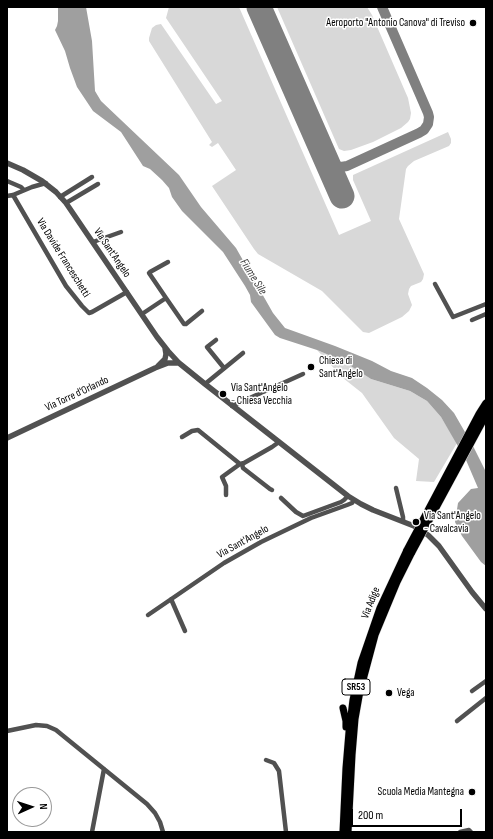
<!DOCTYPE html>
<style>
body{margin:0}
#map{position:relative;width:493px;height:839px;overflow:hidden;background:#fff;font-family:"Sofia Sans Condensed",sans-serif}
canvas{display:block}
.frame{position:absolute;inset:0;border:8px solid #000;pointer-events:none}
.north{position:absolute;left:12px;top:787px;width:40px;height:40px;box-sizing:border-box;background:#fff;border:1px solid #999;border-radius:50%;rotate:87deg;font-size:11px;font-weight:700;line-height:16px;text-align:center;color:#000}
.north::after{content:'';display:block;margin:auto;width:14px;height:18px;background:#000;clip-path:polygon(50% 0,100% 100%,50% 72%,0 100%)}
.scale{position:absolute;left:351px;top:809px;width:111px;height:18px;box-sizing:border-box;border:2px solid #000;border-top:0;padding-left:5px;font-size:12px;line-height:14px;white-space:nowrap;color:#000;-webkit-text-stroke:3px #fff;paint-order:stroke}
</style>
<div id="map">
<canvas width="493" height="839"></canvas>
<div class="frame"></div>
<div class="north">N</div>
<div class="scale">200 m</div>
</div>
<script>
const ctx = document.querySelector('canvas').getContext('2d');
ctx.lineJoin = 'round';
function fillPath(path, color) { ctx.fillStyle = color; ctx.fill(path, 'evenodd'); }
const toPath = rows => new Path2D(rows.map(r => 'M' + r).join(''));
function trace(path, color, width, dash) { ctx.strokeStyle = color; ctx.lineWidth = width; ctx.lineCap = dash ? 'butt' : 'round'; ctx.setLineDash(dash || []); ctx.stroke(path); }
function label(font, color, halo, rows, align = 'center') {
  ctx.font = font + ' "Sofia Sans Condensed",sans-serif'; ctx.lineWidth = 3; ctx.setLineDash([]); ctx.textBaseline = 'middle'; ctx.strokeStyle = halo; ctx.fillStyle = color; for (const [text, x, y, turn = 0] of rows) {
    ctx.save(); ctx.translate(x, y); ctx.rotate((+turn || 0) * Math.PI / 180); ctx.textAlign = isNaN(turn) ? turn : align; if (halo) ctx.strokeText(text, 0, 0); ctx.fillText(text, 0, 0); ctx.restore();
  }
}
fillPath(toPath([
 [169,7,239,7,339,235,371,221,353,180,353,175,448,132,451,139,451,143,449,146,414,161,408,166,406,169,399,219,424,274,423,279,421,282,411,286,409,289,408,294,412,305,409,311,402,317,369,333,363,332,322,291,258,254,254,249,212,186,236,170,218,143,212,147,209,145,212,142,149,41,149,38,152,28,156,25,161,24,216,104,222,101,166,18],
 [277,7,367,7,372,15,408,98,411,113,410,119,408,122,401,128,373,142,351,150,344,151,339,149],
 [317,350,343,361,371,379,410,391,427,401,441,417,457,443,434,482,416,481,419,459,394,438,362,393,343,378]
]), '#d8d8d8');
fillPath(toPath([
 [58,7,86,7,92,41,95,91,101,101,179,175,201,207,236,248,273,313,285,328,335,346,372,361,391,371,412,378,427,388,442,400,454,413,473,446,486,472,486,566,481,562,462,536,455,522,458,503,471,489,478,488,466,460,441,417,427,401,410,391,371,379,343,361,317,350,280,338,275,335,251,302,250,295,245,286,223,252,182,211,172,197,169,188,162,180,150,169,143,166,121,132,93,111,77,87,70,68,65,51,55,30,57,26,58,21]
]), '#9f9f9f');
trace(toPath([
 [323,153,328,160,335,166,341,167,347,166,419,133,424,130,428,124,429,117,428,113,382,7]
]), '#808080', 10);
trace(toPath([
 [259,7,342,196]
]), '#808080', 25);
const trunk = toPath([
 [343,708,346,721,346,727],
 [343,832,346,768,349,732,353,700,361,663,380,608,407,550],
 [348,832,352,755,355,719,360,691,375,635,397,582,412,552]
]);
trace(trunk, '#dbdbdb', 8);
trace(toPath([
 [7,181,21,187,24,190],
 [13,195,66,286,82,306,89,313,92,312,127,292],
 [7,196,13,195,32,187,46,183],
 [60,197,92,177],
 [66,203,98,184],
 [93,242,121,232],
 [435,284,453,317,486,304],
 [166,298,184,324,186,324,202,311],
 [142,314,166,298,149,273,150,272,168,262],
 [472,320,486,314],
 [216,340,207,347,224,368],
 [205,384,243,353],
 [232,406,303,374],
 [182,437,192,431,198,430,240,464,244,463,272,447,279,442],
 [242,464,243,468,270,489,272,490],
 [396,488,403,517,403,521],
 [226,495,226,486,222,477,240,464],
 [281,498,296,512,303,516,341,502,344,500,348,496],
 [171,599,185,631],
 [148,615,224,563,261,542,311,518,347,505,352,503,354,500],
 [472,691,486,681],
 [457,721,486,698],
 [7,731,36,725,47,726,56,730,147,804,155,813,160,822,163,832],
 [266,760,274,763,279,771,286,832],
 [92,832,104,769],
 [460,832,469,830,471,832]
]), '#515151', 4.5);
trace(toPath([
 [7,163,23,170,42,181,56,192,66,203,157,337,168,351,179,363,205,384,348,496,361,504,373,510,414,526,428,535,439,546,472,592,486,609],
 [158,366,165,359,166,354,165,348],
 [7,438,155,368,168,363,179,363]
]), '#515151', 5.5);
trace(trunk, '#000', 7);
const trunkBridge = toPath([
 [407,550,479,414,486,403],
 [412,552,486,415]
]);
trace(trunkBridge, '#dbdbdb', 8, []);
trace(trunkBridge, '#000', 7);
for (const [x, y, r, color] of [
 [473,23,4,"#000"],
 [311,367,4,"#000"],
 [223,394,4,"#000"],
 [416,522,4,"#000"],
 [389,693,4,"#000"],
 [472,792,4,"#000"]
]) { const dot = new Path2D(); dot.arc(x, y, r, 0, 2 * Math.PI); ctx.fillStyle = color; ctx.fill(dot); trace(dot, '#fff', 1.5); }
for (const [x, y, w] of [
 [356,687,28]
]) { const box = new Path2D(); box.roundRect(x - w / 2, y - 8, w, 16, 3); ctx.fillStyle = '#fff'; ctx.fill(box); trace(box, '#000', 1); }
label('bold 10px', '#000', null, [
 ["SR53",356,687]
]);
label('11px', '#000', '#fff', [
 ["Aeroporto \"Antonio Canova\" di Treviso",465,23,"right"],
 ["Chiesa di",319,361],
 ["Sant'Angelo",319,374],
 ["Via Sant'Angelo",231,388],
 ["- Chiesa Vecchia",231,401],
 ["Via Sant'Angelo",424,516],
 ["- Cavalcavia",424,529],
 ["Vega",397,693],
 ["Scuola Media Mantegna",464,792,"right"]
], 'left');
label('11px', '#000', '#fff', [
 ["Via Sant'Angelo",112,253,56],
 ["Via Davide Franceschetti",63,258,58],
 ["Via Torre d'Orlando",77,394,-25],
 ["Via Sant'Angelo",243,542,-29],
 ["Via Adige",371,603,-68]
]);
label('italic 12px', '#404040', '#fff', [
 ["Fiume Sile",253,277,58]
]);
</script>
